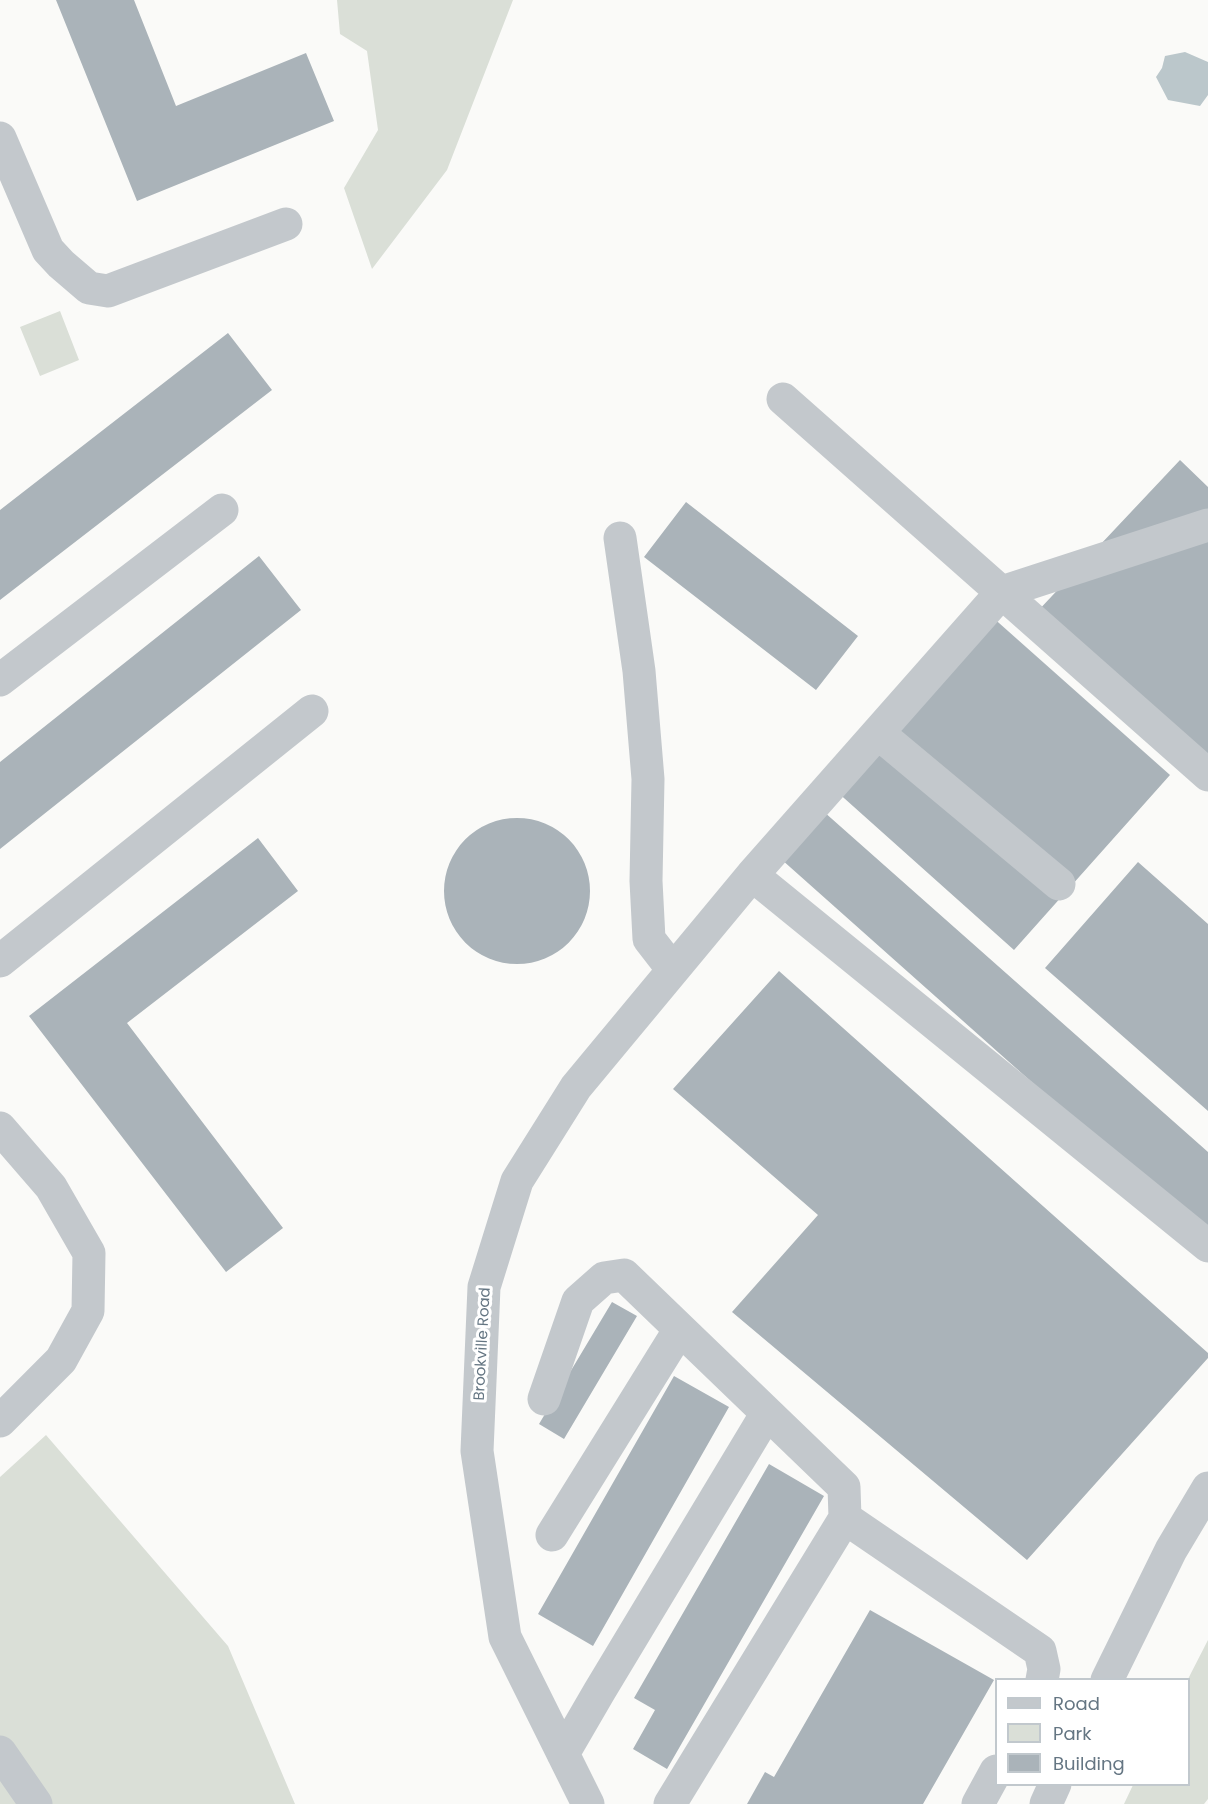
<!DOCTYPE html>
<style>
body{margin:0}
#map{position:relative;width:1208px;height:1804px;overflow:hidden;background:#fafaf8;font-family:Poppins,sans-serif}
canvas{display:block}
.legend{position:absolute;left:995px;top:1678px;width:195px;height:108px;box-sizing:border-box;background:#fff;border:2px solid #c1c8cd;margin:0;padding:8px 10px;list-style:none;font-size:18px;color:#657683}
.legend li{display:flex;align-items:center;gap:12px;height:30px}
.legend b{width:30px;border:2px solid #c1c8cd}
</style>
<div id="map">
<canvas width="1208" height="1804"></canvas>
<ul class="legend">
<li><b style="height:8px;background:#c3c8cc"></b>Road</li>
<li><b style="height:16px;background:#dadfd7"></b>Park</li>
<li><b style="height:16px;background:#aab3b9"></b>Building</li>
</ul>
</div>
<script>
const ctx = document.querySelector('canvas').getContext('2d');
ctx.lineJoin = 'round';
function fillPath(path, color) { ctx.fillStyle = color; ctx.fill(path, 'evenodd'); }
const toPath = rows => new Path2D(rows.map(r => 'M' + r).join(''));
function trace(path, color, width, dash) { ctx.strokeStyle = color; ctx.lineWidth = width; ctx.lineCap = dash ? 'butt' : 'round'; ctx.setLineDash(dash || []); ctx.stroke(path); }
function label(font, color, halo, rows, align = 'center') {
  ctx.font = font + ' Poppins,sans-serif'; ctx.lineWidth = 6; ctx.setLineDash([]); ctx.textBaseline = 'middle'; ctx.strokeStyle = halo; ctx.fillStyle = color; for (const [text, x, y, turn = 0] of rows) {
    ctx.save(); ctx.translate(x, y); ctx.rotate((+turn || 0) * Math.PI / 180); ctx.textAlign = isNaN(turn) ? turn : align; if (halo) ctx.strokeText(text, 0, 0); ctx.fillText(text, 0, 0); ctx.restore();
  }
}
fillPath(toPath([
 [337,0,513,0,447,170,372,269,344,188,378,130,367,51,340,34],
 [60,311,79,360,40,376,20,327],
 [46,1435,228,1646,295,1804,0,1804,0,1477],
 [1208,1640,1208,1799,1204,1804,1124,1804,1133,1785,1188,1784,1188,1679]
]), '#dadfd7');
fillPath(toPath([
 [1185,52,1208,62,1208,95,1200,106,1168,100,1156,77,1162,68,1165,56]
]), '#bbc7cb');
fillPath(toPath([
 [56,0,134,0,176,106,306,53,334,121,137,201],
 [228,333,272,390,0,600,0,510],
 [1180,460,1208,487,1208,778,1035,614],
 [686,502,858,636,816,690,644,557],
 [259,556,301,610,0,849,0,762],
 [990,615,1170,775,1014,950,835,790],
 [823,811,1208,1152,1208,1239,781,859],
 '444 891a73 73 0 1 1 146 0a73 73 0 1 1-146 0Z',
 [258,838,298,891,127,1023,283,1228,226,1272,29,1016],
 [1138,862,1208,924,1208,1111,1045,968],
 [779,971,1208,1353,1208,1358,1027,1560,732,1312,818,1215,673,1089],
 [612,1302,637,1316,564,1439,539,1424],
 [674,1376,729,1407,593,1646,538,1614],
 [769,1464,824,1496,667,1769,633,1749,655,1710,634,1698],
 [870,1610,994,1680,923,1804,747,1804,765,1772,774,1777]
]), '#aab3b9');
trace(toPath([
 [0,138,48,250,61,264,89,288,108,291,286,224],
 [783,399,1208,775],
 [620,538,639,671,648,779,646,881,649,939,673,970],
 [0,680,222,510],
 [878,733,1059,884],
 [752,875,1208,1246],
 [0,961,312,711],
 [0,1128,51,1187,89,1253,88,1311,61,1360,0,1421],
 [544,1399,578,1301,604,1278,624,1275,844,1487,845,1518],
 [552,1535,680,1329],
 [1107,1680,1171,1550,1208,1488],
 [0,1752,36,1804],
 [563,1754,599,1692,767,1413],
 [588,1804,505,1637,477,1451,484,1287,517,1181,576,1087,752,875,1002,592,1208,525],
 [670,1804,845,1518,1040,1651,1044,1669,1042,1680],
 [978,1804,996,1771],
 [1046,1804,1055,1784]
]), '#c3c8cc', 33);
label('15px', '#657683', '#fff', [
 ["Brookville Road",483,1344,-87]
]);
</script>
